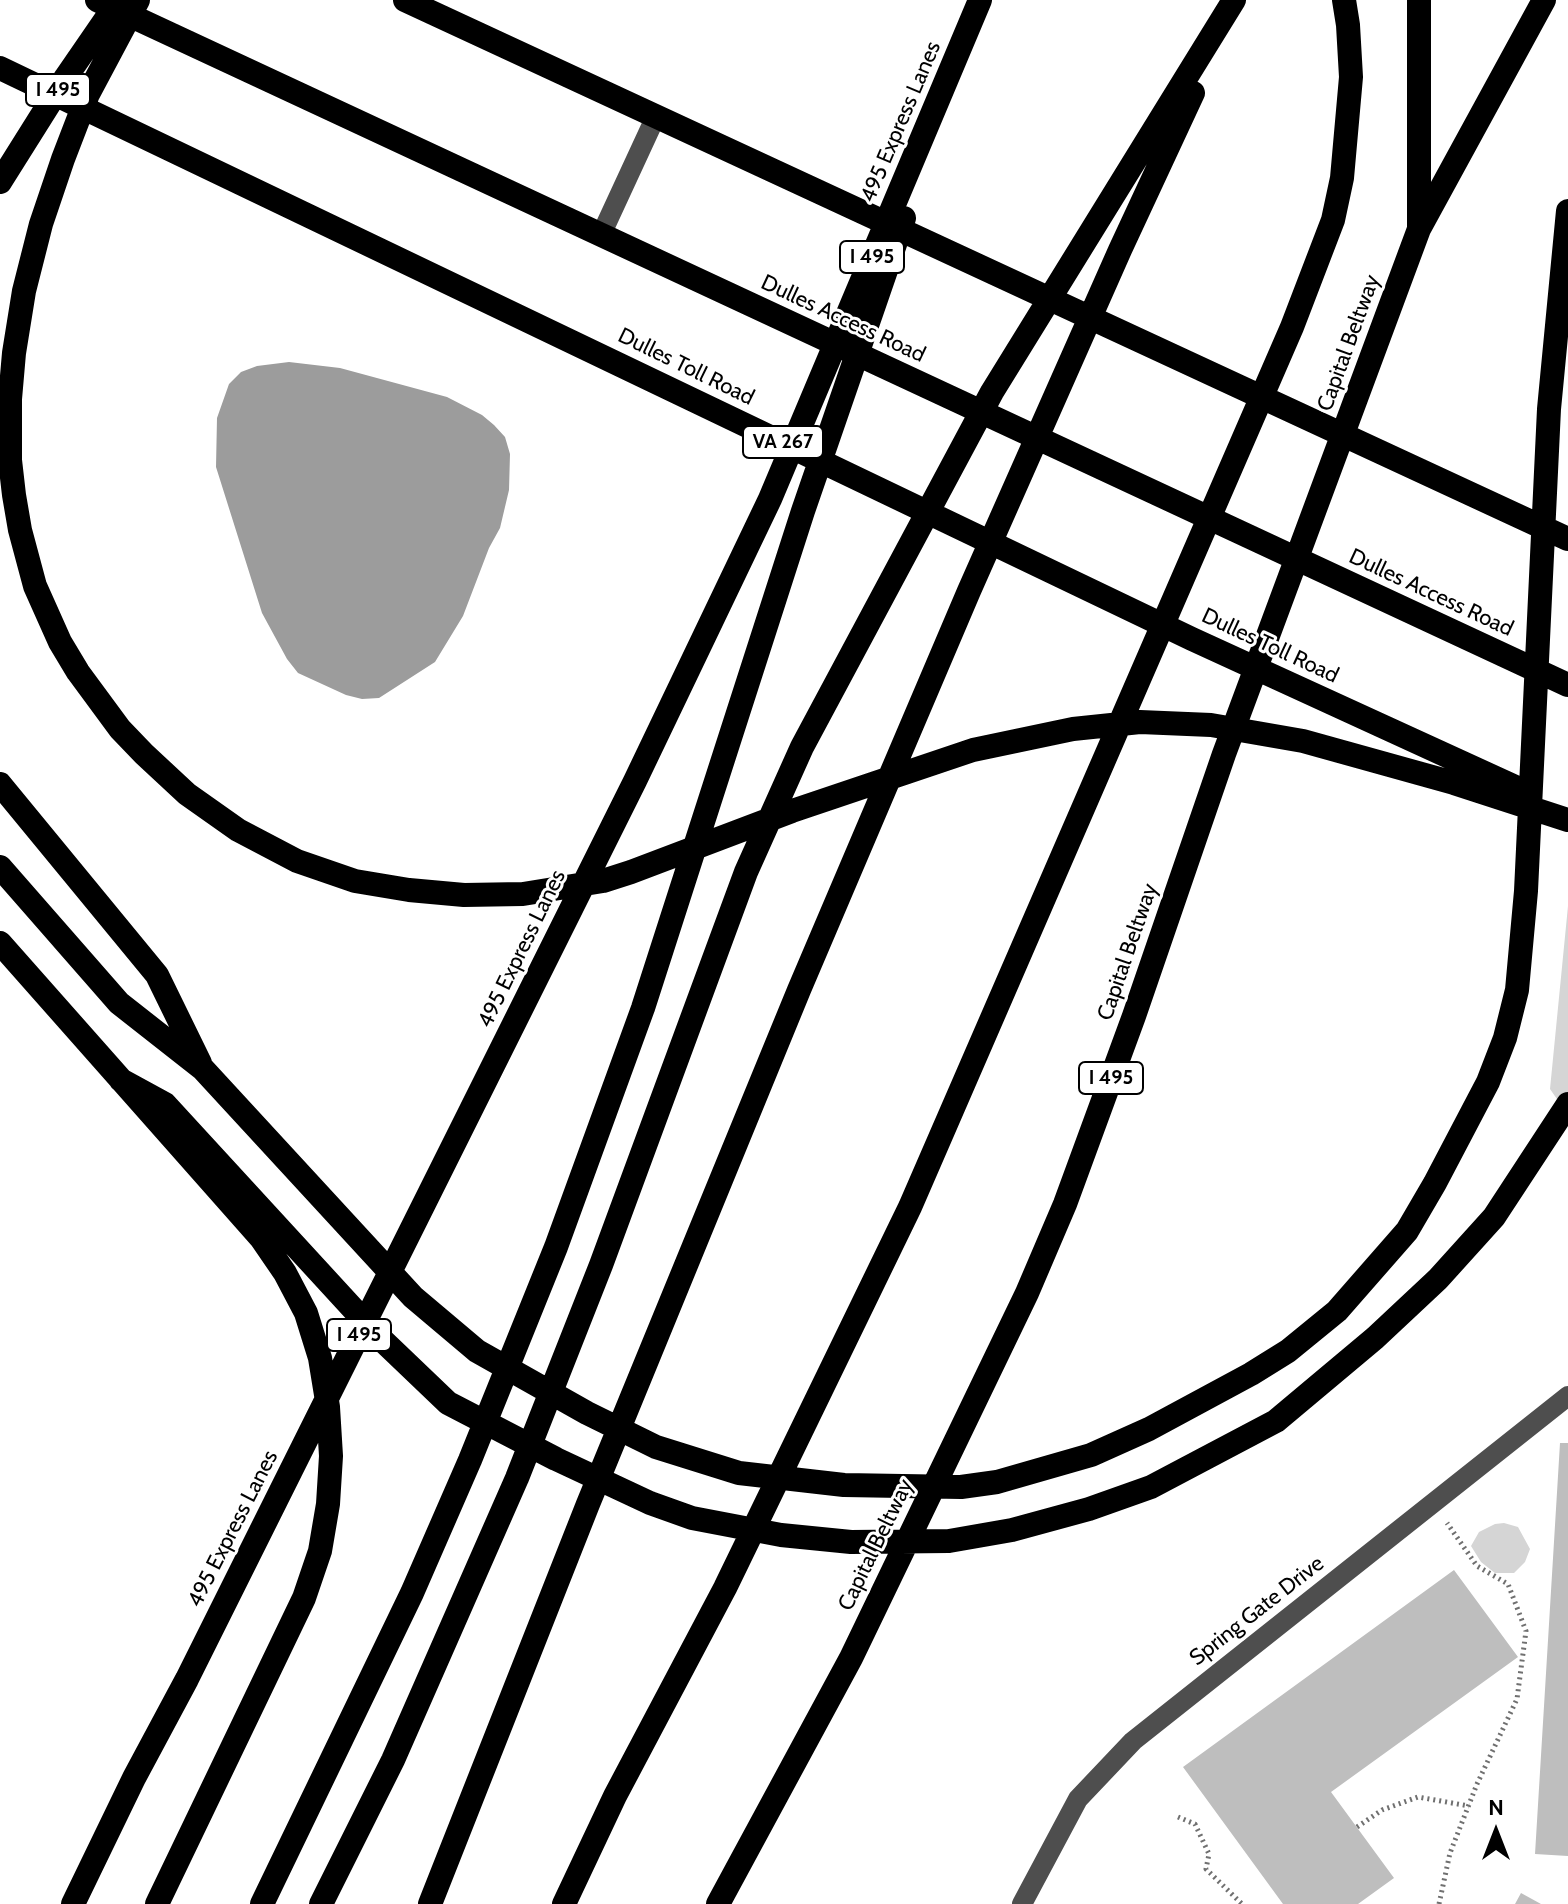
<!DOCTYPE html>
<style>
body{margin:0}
#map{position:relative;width:1568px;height:1904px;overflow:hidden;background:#fff;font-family:Cabin,sans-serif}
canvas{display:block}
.north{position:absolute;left:1456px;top:1792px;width:80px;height:80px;-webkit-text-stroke:6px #fff;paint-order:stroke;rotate:0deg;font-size:22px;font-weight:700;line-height:32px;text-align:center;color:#000}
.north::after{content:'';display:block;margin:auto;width:28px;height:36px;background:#000;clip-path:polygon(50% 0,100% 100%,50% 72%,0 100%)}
</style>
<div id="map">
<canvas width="1568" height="1904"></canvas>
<div class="north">N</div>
</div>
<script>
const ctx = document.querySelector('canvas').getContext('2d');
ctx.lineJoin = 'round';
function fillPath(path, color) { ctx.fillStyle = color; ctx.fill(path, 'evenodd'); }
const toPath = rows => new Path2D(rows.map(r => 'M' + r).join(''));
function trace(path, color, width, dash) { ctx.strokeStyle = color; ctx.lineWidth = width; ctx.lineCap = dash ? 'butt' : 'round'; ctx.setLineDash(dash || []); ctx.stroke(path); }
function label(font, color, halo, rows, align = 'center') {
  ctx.font = font + ' Cabin,sans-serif'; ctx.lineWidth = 6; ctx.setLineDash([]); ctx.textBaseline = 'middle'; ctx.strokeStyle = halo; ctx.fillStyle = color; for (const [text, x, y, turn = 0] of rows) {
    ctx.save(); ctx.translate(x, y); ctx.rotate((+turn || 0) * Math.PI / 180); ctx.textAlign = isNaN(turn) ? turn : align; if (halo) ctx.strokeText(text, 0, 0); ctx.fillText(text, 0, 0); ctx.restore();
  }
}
fillPath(toPath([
 [1568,906,1568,1115,1550,1089],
 [1504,1523,1518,1527,1530,1549,1525,1562,1514,1573,1495,1573,1481,1562,1471,1546,1479,1532,1495,1524]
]), '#d5d5d5');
fillPath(toPath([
 [289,362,340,368,447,397,482,415,494,425,505,437,510,454,509,490,500,528,489,548,463,616,435,662,379,698,362,699,346,695,298,673,287,659,262,613,216,467,217,418,229,384,241,372,257,366]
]), '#9c9c9c');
fillPath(toPath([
 [1560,1443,1568,1443,1568,1856,1535,1854],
 [1454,1570,1518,1657,1331,1792,1394,1878,1358,1904,1283,1904,1183,1767],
 [1521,1893,1541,1904,1515,1904]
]), '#bebebe');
trace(toPath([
 [1178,1817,1195,1824,1209,1854,1206,1869,1242,1904],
 [1357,1827,1382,1810,1418,1797,1469,1806],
 [1439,1904,1450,1853,1477,1784,1517,1699,1526,1631,1508,1584,1477,1566,1447,1523]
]), '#707070', 5, [2, 4]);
trace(toPath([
 [601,235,656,116],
 [1022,1904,1078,1799,1133,1741,1568,1396]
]), '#4e4e4e', 20);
trace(toPath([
 [97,0,1568,685],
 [138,0,88,94,63,159,41,224,24,291,14,353,10,399,10,460,14,495,20,530,35,586,60,642,78,672,120,729,144,754,187,794,238,830,297,861,355,881,409,890,464,895,523,894,603,881,631,872,792,811,973,750,1073,729,1140,722,1211,725,1303,741,1454,783,1568,820],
 [405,0,1568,539],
 [1419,0,1419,227],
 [0,68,1192,639,1526,792],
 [0,182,66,77,119,0],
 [0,784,157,975,200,1063],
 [0,867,119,1003,203,1069,413,1297,477,1351,587,1413,656,1447,739,1473,844,1485,961,1487,997,1482,1091,1455,1149,1429,1251,1374,1288,1351,1337,1311,1407,1231,1435,1183,1488,1082,1505,1038,1517,990,1526,891,1549,409,1568,211],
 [0,943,261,1238,285,1273,306,1313,320,1358,328,1407,331,1456,328,1504,320,1551,304,1598,157,1904],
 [121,1080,165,1104,379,1337,448,1403,556,1459,650,1503,692,1518,781,1535,851,1542,949,1541,1012,1530,1089,1509,1151,1487,1276,1421,1375,1338,1438,1279,1494,1217,1568,1104],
 [73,1904,134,1778,187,1679,635,781,770,499,980,0],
 [262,1904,412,1593,470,1460,556,1247,643,1008,803,511,904,218],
 [321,1904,393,1760,517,1478,601,1265,746,872,802,747,992,392,1234,0],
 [430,1904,588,1504,799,990,969,591,1120,250,1193,93],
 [564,1904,615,1796,725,1588,910,1207,1292,327,1333,220,1342,178,1351,77,1348,25,1344,0],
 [718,1904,851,1658,1027,1293,1065,1204,1134,1016,1224,754,1419,229,1544,0]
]), '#000', 24);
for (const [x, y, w] of [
 [58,90,64],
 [872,257,64],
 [783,442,80],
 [1111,1078,64],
 [359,1335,64]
]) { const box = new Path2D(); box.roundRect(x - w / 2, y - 16, w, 32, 6); ctx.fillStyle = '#fff'; ctx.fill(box); trace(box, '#000', 2); }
label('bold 20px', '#000', null, [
 ["I 495",58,90],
 ["I 495",872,257],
 ["VA 267",783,442],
 ["I 495",1111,1078],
 ["I 495",359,1335]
]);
label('22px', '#000', '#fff', [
 ["495 Express Lanes",901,122,-67],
 ["Dulles Access Road",843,319,25],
 ["Capital Beltway",1349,343,-70],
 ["Dulles Toll Road",686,367,26],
 ["Dulles Access Road",1431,593,25],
 ["Dulles Toll Road",1270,646,25],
 ["495 Express Lanes",522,949,-64],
 ["Capital Beltway",1128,952,-71],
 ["495 Express Lanes",233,1529,-63],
 ["Capital Beltway",876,1545,-64],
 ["Spring Gate Drive",1257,1611,-38]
]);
</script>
